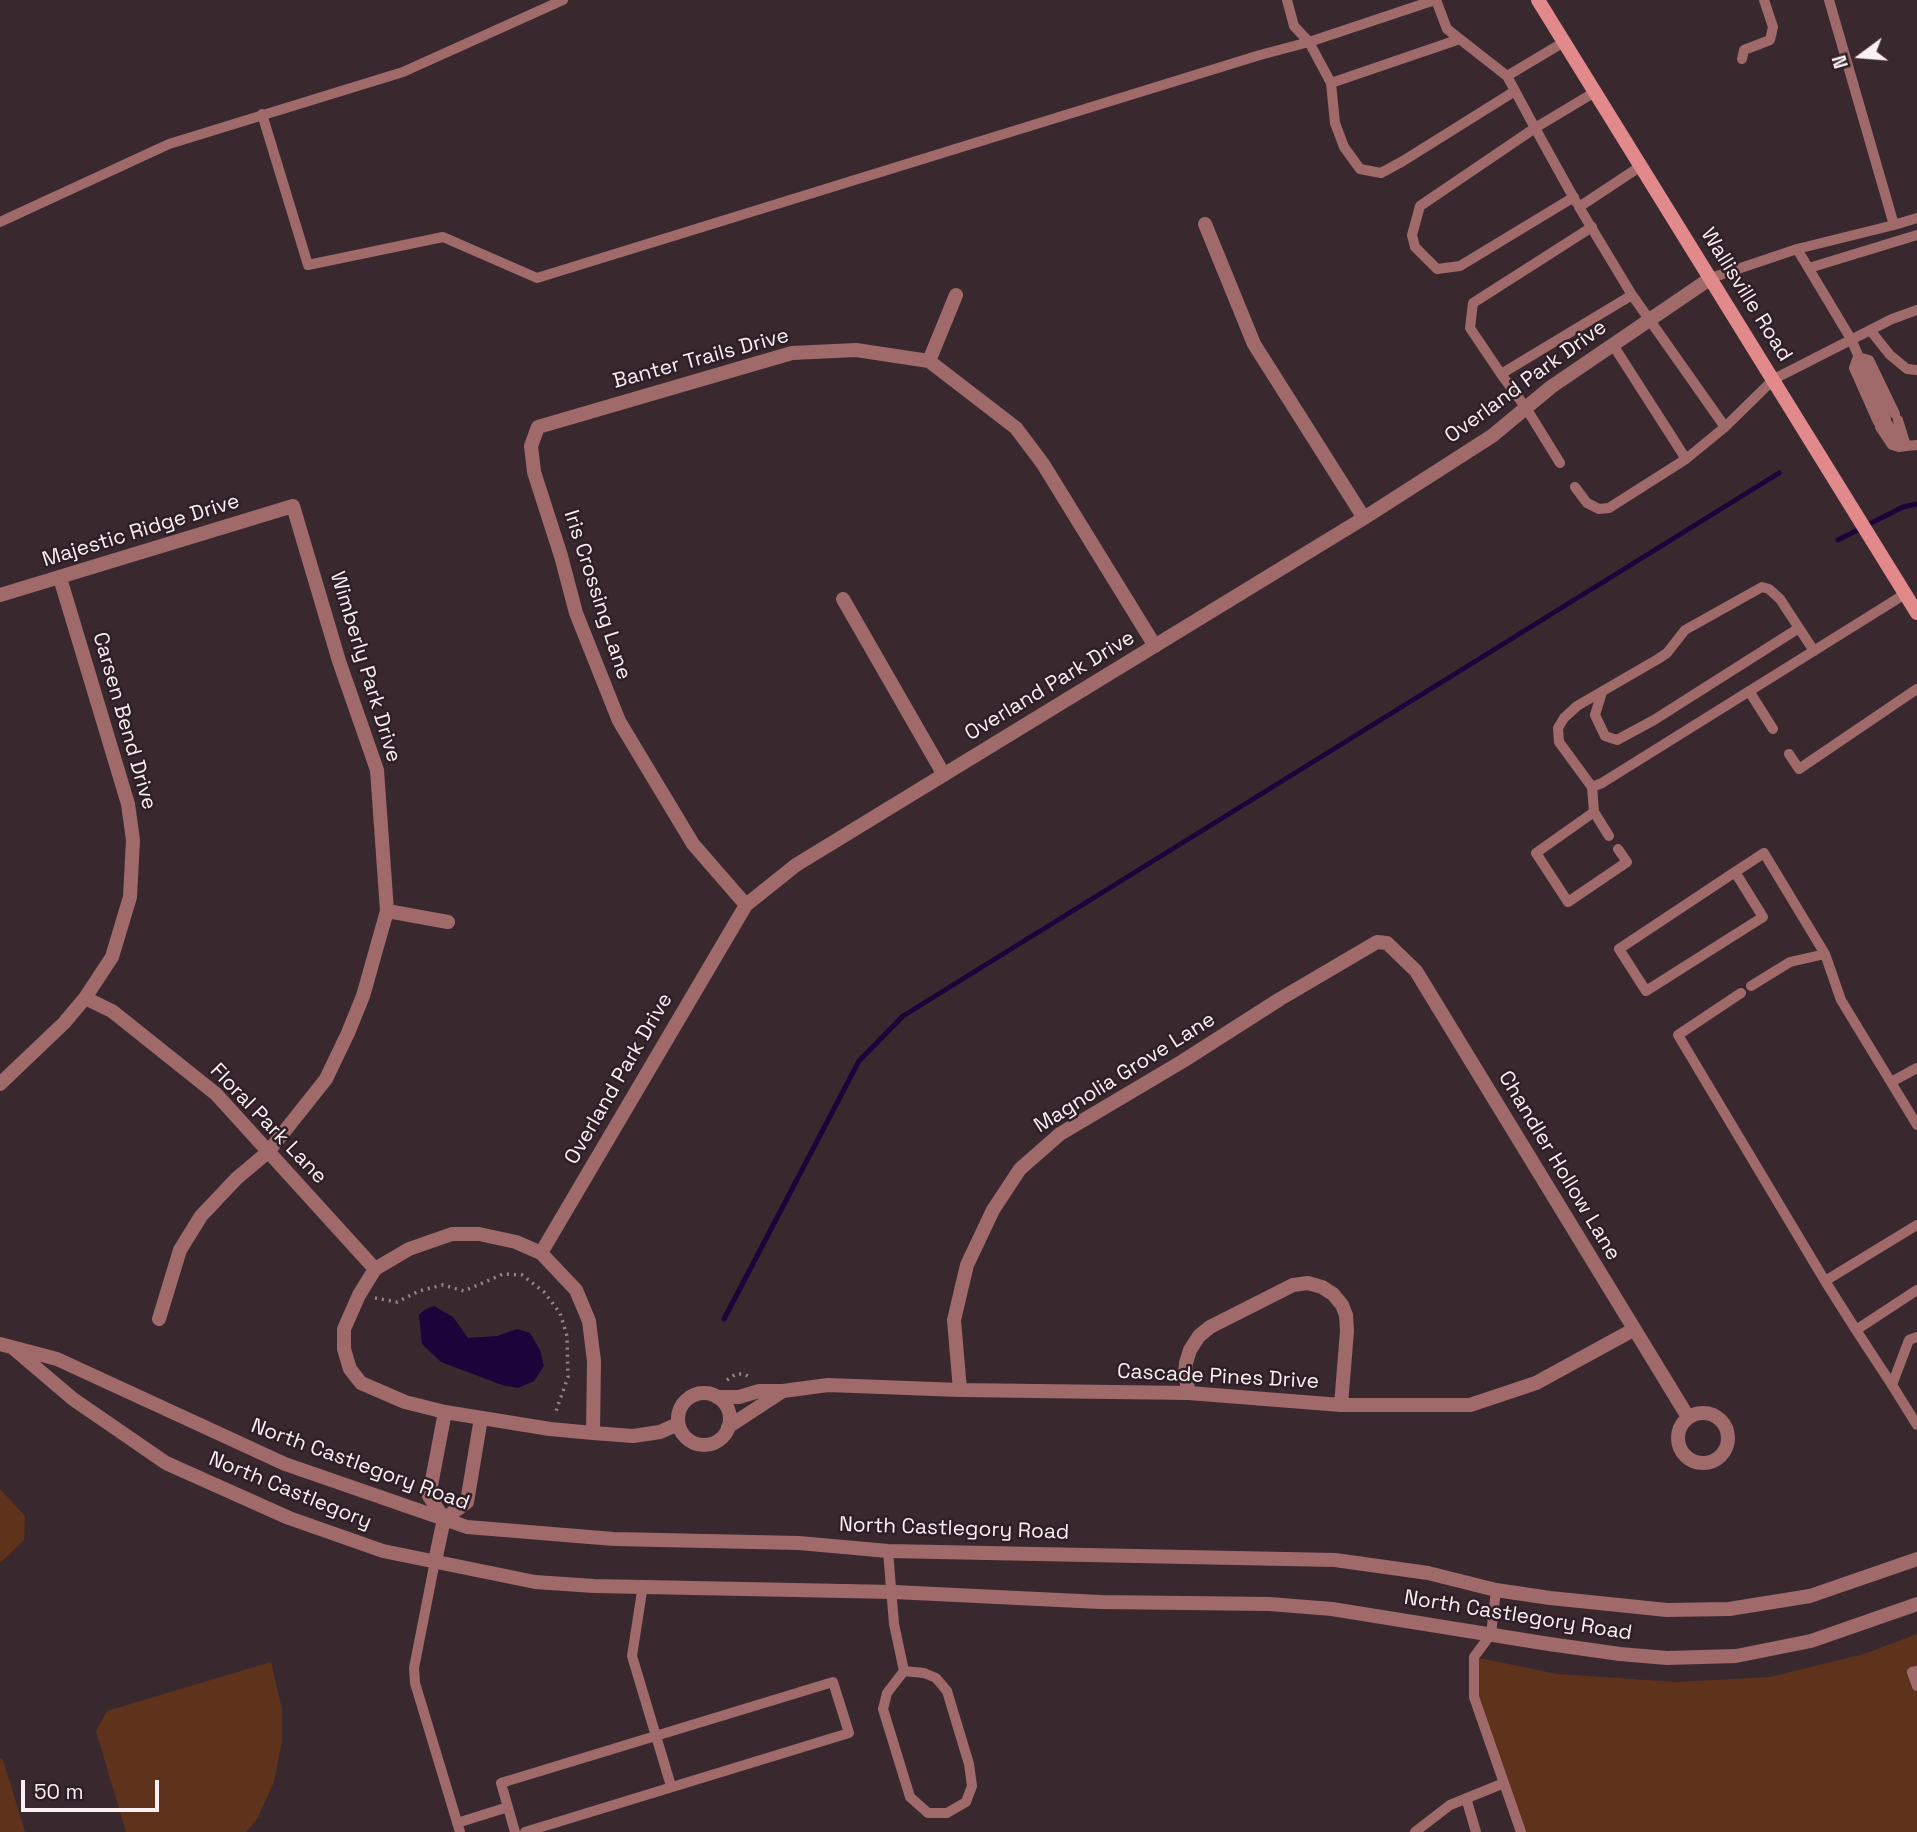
<!DOCTYPE html>
<style>
body{margin:0}
#map{position:relative;width:1917px;height:1832px;overflow:hidden;background:#39292f;font-family:"Space Grotesk",sans-serif}
canvas{display:block}
.north{position:absolute;left:1826px;top:21px;width:70px;height:70px;-webkit-text-stroke:5px #2e1f26;paint-order:stroke;rotate:254deg;font-size:19px;font-weight:700;line-height:28px;text-align:center;color:#faeff3}
.north::after{content:'';display:block;margin:auto;width:24px;height:32px;background:#faeff3;clip-path:polygon(50% 0,100% 100%,50% 72%,0 100%)}
.scale{position:absolute;left:21px;top:1780px;width:138px;height:32px;box-sizing:border-box;border:4px solid #faeff3;border-top:0;padding-left:9px;font-size:21px;line-height:24px;white-space:nowrap;color:#faeff3;-webkit-text-stroke:5px #2e1f26;paint-order:stroke}
</style>
<div id="map">
<canvas width="1917" height="1832"></canvas>
<div class="north">N</div>
<div class="scale">50 m</div>
</div>
<script>
const ctx = document.querySelector('canvas').getContext('2d');
ctx.lineJoin = 'round';
function fillPath(path, color) { ctx.fillStyle = color; ctx.fill(path, 'evenodd'); }
const toPath = rows => new Path2D(rows.map(r => 'M' + r).join(''));
function trace(path, color, width, dash) { ctx.strokeStyle = color; ctx.lineWidth = width; ctx.lineCap = dash ? 'butt' : 'round'; ctx.setLineDash(dash || []); ctx.stroke(path); }
function label(font, color, halo, rows, align = 'center') {
  ctx.font = font + ' "Space Grotesk",sans-serif'; ctx.lineWidth = 5; ctx.setLineDash([]); ctx.textBaseline = 'middle'; ctx.strokeStyle = halo; ctx.fillStyle = color; for (const [text, x, y, turn = 0] of rows) {
    ctx.save(); ctx.translate(x, y); ctx.rotate((+turn || 0) * Math.PI / 180); ctx.textAlign = isNaN(turn) ? turn : align; if (halo) ctx.strokeText(text, 0, 0); ctx.fillText(text, 0, 0); ctx.restore();
  }
}
fillPath(toPath([
 [0,1489,25,1516,24,1540,0,1563],
 [1917,1634,1917,1832,1521,1832,1474,1697,1474,1657,1557,1674,1677,1682,1770,1677,1864,1654],
 [271,1662,282,1709,282,1741,274,1782,257,1819,246,1832,126,1832,96,1731,107,1711],
 [0,1758,3,1760,25,1832,0,1832]
]), '#5f331b');
fillPath(toPath([
 [434,1306,453,1317,468,1338,497,1336,517,1329,530,1333,540,1350,544,1366,534,1381,518,1388,502,1385,441,1362,422,1344,419,1315,424,1310]
]), '#1c033a');
trace(toPath([
 [1838,540,1903,507,1917,504],
 [724,1319,859,1061,903,1016,1779,473]
]), '#1c033a', 5);
trace(toPath([
 [375,1298,397,1302,419,1291,443,1285,464,1291,503,1274,522,1275,544,1292,560,1313,567,1336,568,1377,555,1414],
 [727,1380,736,1374,744,1374,751,1378]
]), '#95878d', 3.5, [2, 5]);
trace(toPath([
 [1435,0,1309,42,1331,83,1460,39],
 [1436,0,1447,29,1507,76],
 [1564,42,1507,76,1535,128,1420,206,1412,235,1415,247,1437,269,1460,266,1574,197],
 [1742,59,1744,50,1770,40,1773,27,1764,0],
 [1331,83,1335,123,1344,147,1360,169,1381,173,1403,161,1515,91],
 [262,114,308,265,443,237,537,278,1260,55,1309,42,1294,26,1287,0],
 [1576,202,1535,128,1595,92],
 [0,222,169,144,403,72,563,0],
 [1894,225,1917,218],
 [1797,249,1851,339,1886,419],
 [1809,268,1917,235],
 [1711,278,1797,249,1894,225,1829,0],
 [1632,295,1579,207,1641,166],
 [1870,330,1890,355,1907,369,1917,370],
 [1613,345,1686,459,1725,427,1774,379,1892,319,1917,310],
 [1501,374,1470,328,1473,303,1592,227],
 [1878,422,1854,368,1858,357,1869,360,1895,414],
 [1888,424,1898,442,1906,446,1917,445],
 [1880,427,1892,445,1899,447,1906,446,1898,420],
 [1560,463,1526,408,1501,374,1632,295,1725,427],
 [1575,487,1587,503,1599,509,1609,508,1686,459],
 [1749,691,1773,729],
 [1602,692,1595,715,1605,736,1617,740,1654,720,1799,628],
 [1789,754,1799,769,1917,689],
 [1592,787,1602,783,1905,594],
 [1594,812,1592,787,1559,742,1558,728,1564,718,1577,706,1658,659,1667,653,1685,630,1762,587,1769,589,1780,599,1814,651],
 [1609,836,1594,812,1536,853,1568,902,1627,862,1618,849],
 [1735,872,1763,917,1646,991,1619,949,1735,872,1764,853,1825,954,1841,1000,1917,1125],
 [1751,986,1790,962,1825,954],
 [1741,993,1678,1035,1825,1281,1917,1225],
 [1891,1082,1917,1068],
 [1825,1281,1856,1330],
 [1917,1290,1856,1330,1892,1385,1909,1340,1917,1337],
 [1892,1385,1917,1425],
 [888,1551,894,1624,904,1671],
 [435,1561,414,1668,415,1683,460,1832],
 [643,1585,632,1656,671,1786],
 [1496,1590,1491,1634,1474,1657,1474,1697,1521,1832],
 [904,1671,924,1673,936,1678,947,1691,969,1764,972,1786,966,1802,947,1813,928,1813,910,1797,883,1709,887,1693,904,1671],
 [1917,1671,1912,1672,1917,1686],
 [1466,1798,1476,1832],
 [457,1823,508,1807],
 [515,1832,501,1783,833,1682,849,1733,525,1832],
 [1415,1832,1450,1805,1504,1783]
]), '#a16a6a', 10);
trace(toPath([
 [1205,224,1254,344,1364,518],
 [929,361,956,295],
 [0,595,293,506,339,661,377,770,387,911,363,996,348,1033,326,1079,268,1152,237,1178,201,1216,180,1250,159,1319],
 [843,599,944,775],
 [746,905,693,844,619,721,576,613,561,556,534,472,531,446,538,427,792,353,856,350,929,361,1016,428,1043,464,1155,646],
 [387,911,448,922],
 [85,998,112,1011,216,1094,375,1269],
 [0,1084,64,1023,85,998,112,957,130,897,133,840,128,804,60,578],
 [452,1234,479,1234,516,1242,541,1253,576,1290,589,1321,594,1361,593,1433,550,1429,445,1412,405,1402,361,1383,350,1369,344,1349,344,1329,359,1295,375,1269,409,1249,452,1234],
 [541,1253,746,905,796,865,1364,518,1492,436,1551,387,1711,278],
 [0,1344,57,1359,285,1464,467,1527,614,1539,799,1543,888,1551,1335,1560,1428,1573,1496,1590,1550,1598,1667,1610,1729,1609,1810,1596,1917,1559],
 [13,1348,73,1399,166,1463,289,1518,383,1551,535,1582,594,1586,894,1592,1100,1602,1269,1604,1332,1609,1549,1644,1620,1654,1667,1658,1736,1656,1811,1641,1917,1604],
 [960,1390,954,1320,967,1265,993,1210,1020,1169,1060,1134,1183,1061,1280,999,1377,942,1387,943,1416,971,1688,1417],
 [1189,1393,1185,1374,1186,1363,1190,1350,1199,1336,1210,1327,1293,1285,1308,1283,1322,1287,1333,1294,1342,1305,1346,1315,1347,1331,1341,1405],
 '678 1419a26 26 0 1 1 52 0a26 26 0 1 1-52 0Z',
 [717,1397,739,1397,759,1391,783,1391,828,1385,960,1390,1189,1393,1341,1405,1470,1405,1536,1383,1633,1330],
 '1678 1438a25 25 0 1 1 50 0a25 25 0 1 1-50 0Z',
 [728,1427,783,1391],
 [593,1433,633,1436,660,1432,678,1424],
 [444,1519,429,1496,445,1412],
 [435,1561,444,1519,467,1502,481,1418]
]), '#a16a6a', 14);
trace(toPath([
 [1538,0,1917,613]
]), '#e28a8b', 14);
label('21px', '#faeff3', '#2e1f26', [
 ["Wallisville Road",1746,295,58],
 ["Banter Trails Drive",701,359,-15],
 ["Overland Park Drive",1526,382,-36],
 ["Majestic Ridge Drive",141,531,-17],
 ["Iris Crossing Lane",597,595,72],
 ["Wimberly Park Drive",365,667,73],
 ["Overland Park Drive",1050,686,-31],
 ["Carsen Bend Drive",124,721,74],
 ["Magnolia Grove Lane",1125,1073,-32],
 ["Overland Park Drive",619,1079,-60],
 ["Floral Park Lane",268,1124,46],
 ["Chandler Hollow Lane",1559,1166,59],
 ["Cascade Pines Drive",1218,1377,3],
 ["North Castlegory Road",360,1465,20],
 ["North Castlegory",290,1491,22],
 ["North Castlegory Road",954,1529,2],
 ["North Castlegory Road",1518,1616,9]
]);
</script>
